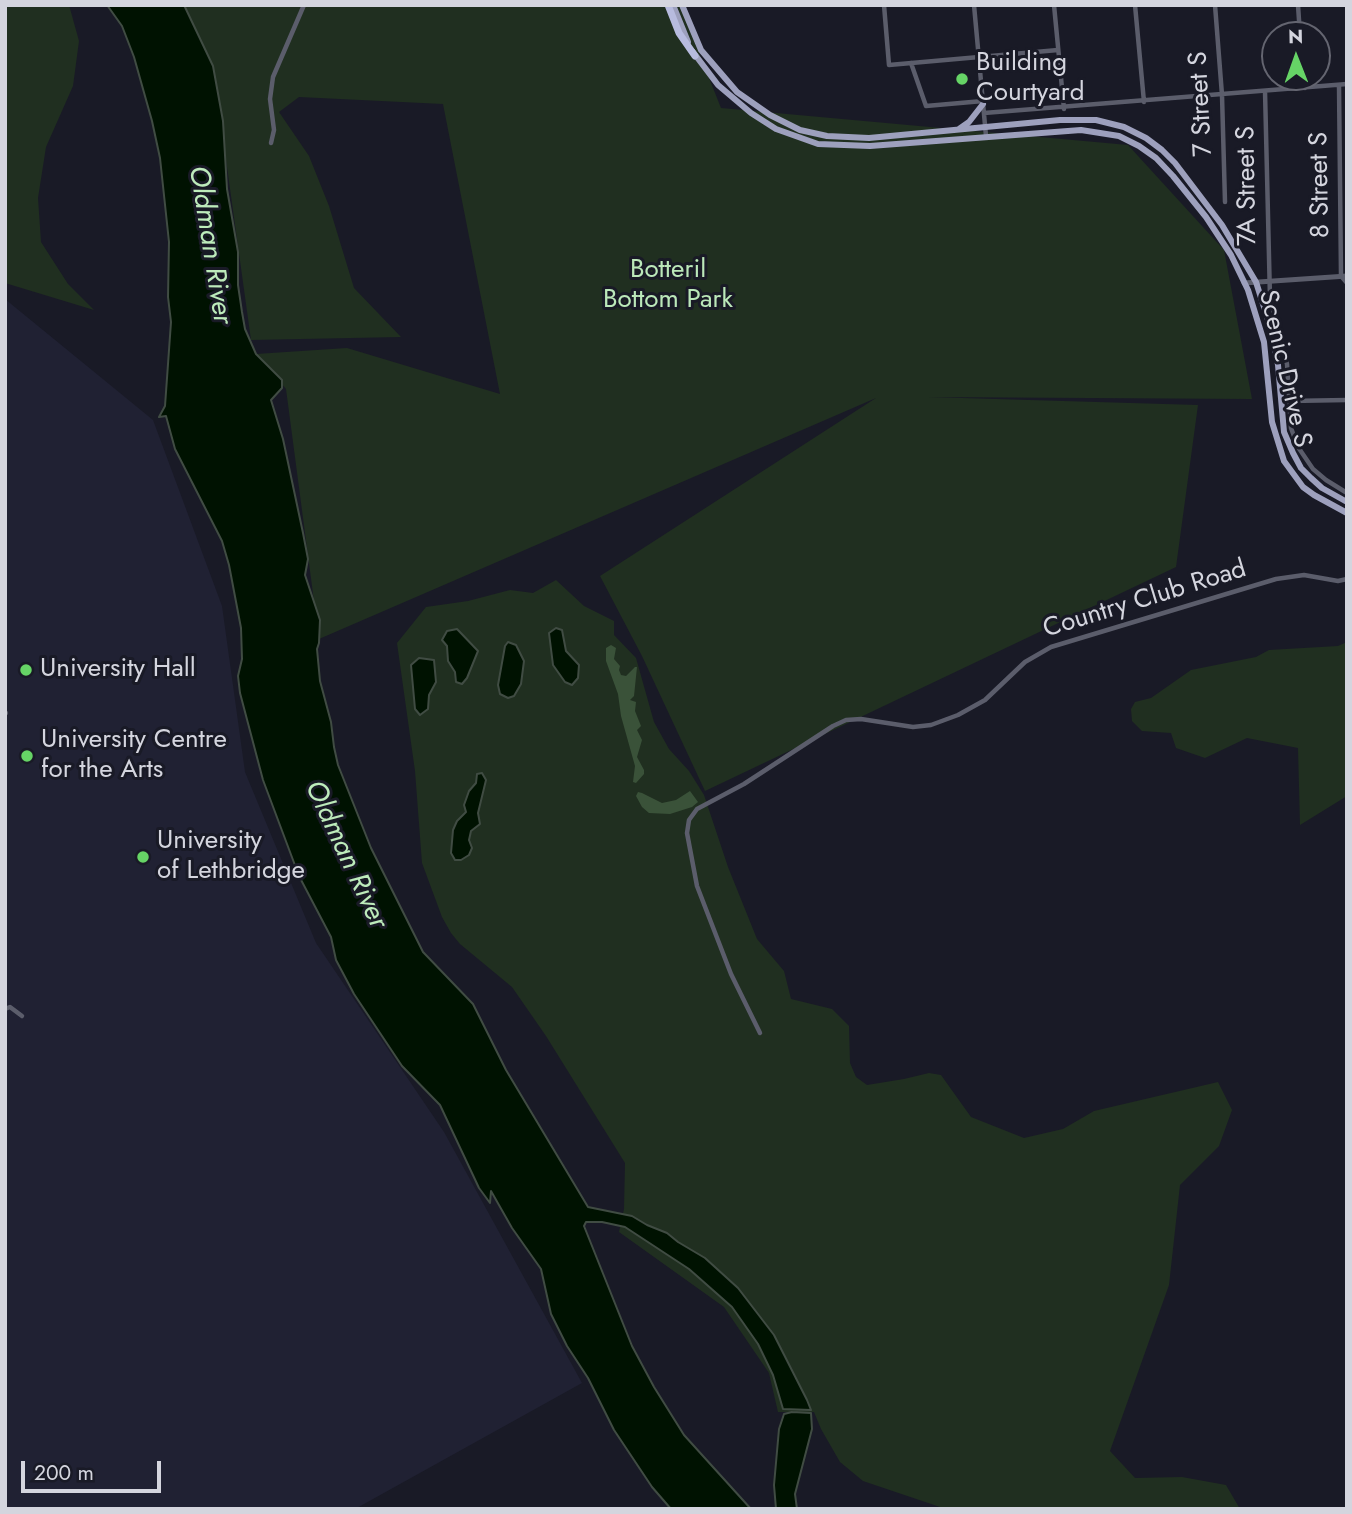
<!DOCTYPE html>
<style>
body{margin:0}
#map{position:relative;width:1352px;height:1514px;overflow:hidden;background:#191a26;font-family:Jost,sans-serif}
canvas{display:block}
.frame{position:absolute;inset:0;border:7px solid #d4d5de;pointer-events:none}
.north{position:absolute;left:1261px;top:21px;width:70px;height:70px;box-sizing:border-box;background:#191a26;border:2px solid #646570;border-radius:50%;rotate:359deg;font-size:19px;font-weight:700;line-height:28px;text-align:center;color:#d4d5de}
.north::after{content:'';display:block;margin:auto;width:24px;height:32px;background:#66d466;clip-path:polygon(50% 0,100% 100%,50% 72%,0 100%)}
.scale{position:absolute;left:21px;top:1461px;width:140px;height:32px;box-sizing:border-box;border:4px solid #d4d5de;border-top:0;padding-left:9px;font-size:21px;line-height:24px;white-space:nowrap;color:#d4d5de;-webkit-text-stroke:5px #191a26;paint-order:stroke}
</style>
<div id="map">
<canvas width="1352" height="1514"></canvas>
<div class="frame"></div>
<div class="north">N</div>
<div class="scale">200 m</div>
</div>
<script>
const ctx = document.querySelector('canvas').getContext('2d');
ctx.lineJoin = 'round';
function fillPath(path, color) { ctx.fillStyle = color; ctx.fill(path, 'evenodd'); }
const toPath = rows => new Path2D(rows.map(r => 'M' + r).join(''));
function trace(path, color, width, dash) { ctx.strokeStyle = color; ctx.lineWidth = width; ctx.lineCap = dash ? 'butt' : 'round'; ctx.setLineDash(dash || []); ctx.stroke(path); }
function label(font, color, halo, rows, align = 'center') {
  ctx.font = font + ' Jost,sans-serif'; ctx.lineWidth = 6; ctx.setLineDash([]); ctx.textBaseline = 'middle'; ctx.strokeStyle = halo; ctx.fillStyle = color; for (const [text, x, y, turn = 0] of rows) {
    ctx.save(); ctx.translate(x, y); ctx.rotate((+turn || 0) * Math.PI / 180); ctx.textAlign = isNaN(turn) ? turn : align; if (halo) ctx.strokeText(text, 0, 0); ctx.fillText(text, 0, 0); ctx.restore();
  }
}
fillPath(toPath([
 [5,299,153,420,222,606,245,772,316,943,444,1132,582,1383,355,1509,5,1509]
]), '#202133');
fillPath(toPath([
 [5,5,69,5,79,41,73,86,46,147,38,198,41,242,68,284,94,310,5,283],
 [183,5,680,5,721,108,1128,145,1224,250,1252,399,928,397,1198,405,1176,567,705,791,642,656,600,576,876,398,319,639,286,389,256,354,347,348,500,394,443,104,299,97,279,112,309,156,329,206,354,288,401,337,251,340,213,66],
 [556,580,584,606,614,621,614,635,636,658,654,722,669,749,689,771,704,795,728,867,757,939,784,971,791,999,832,1009,849,1026,850,1063,856,1077,867,1085,904,1079,929,1073,941,1075,971,1117,1024,1138,1063,1129,1094,1111,1218,1082,1232,1110,1219,1146,1180,1185,1169,1285,1110,1451,1135,1478,1182,1477,1226,1485,1240,1509,946,1509,863,1481,840,1462,821,1429,814,1412,778,1412,769,1373,724,1307,619,1232,624,1209,625,1163,546,1036,512,987,460,944,451,933,442,917,422,863,415,771,397,643,426,607,468,601,510,590,533,593],
 [1347,642,1347,796,1300,825,1298,748,1247,738,1205,758,1176,748,1171,733,1142,731,1132,721,1131,709,1135,702,1151,698,1191,670,1256,657,1269,650,1338,646]
]), '#202f20');
fillPath(toPath([
 [611,645,616,648,614,659,620,666,619,670,621,675,626,676,635,667,637,667,634,696,630,700,636,702,635,711,641,726,637,730,642,740,637,757,644,770,644,774,636,783,633,782,635,766,621,716,618,694,606,661,606,648],
 [690,791,698,802,692,807,670,814,649,813,642,807,636,796,638,792,642,793,662,803,676,800]
]), '#3a5239');
const water = toPath([
 [107,5,184,5,213,66,223,121,227,189,238,252,238,285,242,312,245,329,256,354,282,380,282,388,271,400,283,439,303,533,308,559,305,575,320,620,319,643,317,649,320,681,331,722,334,747,338,765,371,848,423,952,473,1004,506,1070,588,1207,632,1216,647,1225,667,1233,678,1242,705,1258,738,1288,774,1335,807,1400,811,1410,783,1409,773,1375,758,1344,732,1307,689,1269,625,1227,602,1222,586,1222,584,1226,632,1346,654,1387,684,1435,751,1509,671,1509,652,1487,614,1430,588,1378,567,1346,551,1314,541,1269,512,1228,491,1191,490,1203,479,1188,440,1105,402,1066,354,994,336,960,331,937,299,876,263,780,240,693,238,676,242,659,241,628,229,565,222,541,175,449,166,416,159,417,165,406,171,322,168,297,169,242,160,158,152,121,134,57,122,26,107,5],
 [556,628,562,630,566,651,579,665,578,678,572,685,565,682,553,665,549,633,556,628],
 [457,629,478,651,467,678,462,684,456,682,455,672,448,661,447,646,442,640,447,631,457,629],
 [508,642,516,645,524,661,521,684,514,696,508,698,500,694,498,685,505,646,508,642],
 [419,658,434,660,436,682,429,695,428,709,420,715,415,709,411,665,419,658],
 [482,773,486,780,478,813,480,824,471,831,469,840,472,848,469,855,461,860,455,860,451,853,453,830,457,821,466,812,464,805,469,791,476,783,477,774,482,773],
 [792,1412,811,1413,812,1429,795,1494,797,1509,776,1509,774,1485,779,1429,784,1414,792,1412]
]);
fillPath(water, '#001201');
trace(water, '#404c43', 2);
trace(toPath([
 [884,5,889,65,1058,50],
 [974,5,986,136],
 [1054,5,1064,109],
 [1135,5,1144,102],
 [1215,5,1222,95,1225,202],
 [1298,5,1300,35],
 [911,63,926,106,983,101],
 [1304,77,1305,88],
 [1339,85,1341,276,1347,283],
 [1265,91,1270,298,1287,364,1291,428,1298,447,1313,469,1326,480,1347,493],
 [984,113,1347,84],
 [271,143,274,130,270,99,273,77,304,5],
 [1289,401,1347,400],
 [5,713,6,713],
 [5,1009,10,1007,22,1016],
 [760,1033,731,974,697,886,687,833,689,820,697,809,744,784,833,726,846,720,861,719,913,727,931,725,958,715,985,700,1025,662,1051,647,1276,579,1304,575,1338,581,1347,579]
]), '#5b5d6b', 4.5);
trace(toPath([
 [1244,283,1347,276]
]), '#5b5d6b', 5);
trace(toPath([
 [673,5,688,42],
 [682,5,701,50,737,92,770,115,800,130,827,136,869,138,1060,120,1096,120,1124,127,1146,138,1162,150,1175,163,1222,225,1256,282,1271,329,1278,365,1284,432,1293,453,1301,468,1311,478,1322,488,1347,502],
 [693,52,718,85,751,113,776,129,818,144,870,146,1081,130,1119,136,1139,146,1156,158,1173,176,1206,217,1231,255,1248,290,1264,342,1272,422,1284,461,1303,487,1314,495,1347,513],
 [959,129,969,122,983,104]
]), '#9da0bd', 6);
trace(toPath([
 [668,5,679,33,695,56]
]), '#b7bbde', 7);
for (const [x, y, r, color] of [
 [962,79,7,"#66d466"],
 [26,670,7,"#66d466"],
 [27,756,7,"#66d466"],
 [143,857,7,"#66d466"]
]) { const dot = new Path2D(); dot.arc(x, y, r, 0, 2 * Math.PI); ctx.fillStyle = color; ctx.fill(dot); trace(dot, '#191a26', 2.5); }
label('26px', '#d4d5de', '#191a26', [
 ["Building",976,64],
 ["Courtyard",976,94],
 ["University Hall",40,670],
 ["University Centre",41,741],
 ["for the Arts",41,771],
 ["University",157,842],
 ["of Lethbridge",157,872]
], 'left');
label('26px', '#d4d5de', '#191a26', [
 ["7 Street S",1202,104,-93],
 ["8 Street S",1321,185,-91],
 ["7A Street S",1248,186,-91],
 ["Scenic Drive S",1284,369,77],
 ["Country Club Road",1145,600,-17]
]);
label('26px', '#bbe8b9', '#191a26', [
 ["Botteril",668,271],
 ["Bottom Park",668,301]
]);
label('italic 28px', '#bdebbb', '#191a26', [
 ["Oldman River",209,245,81],
 ["Oldman River",345,855,65]
]);
</script>
